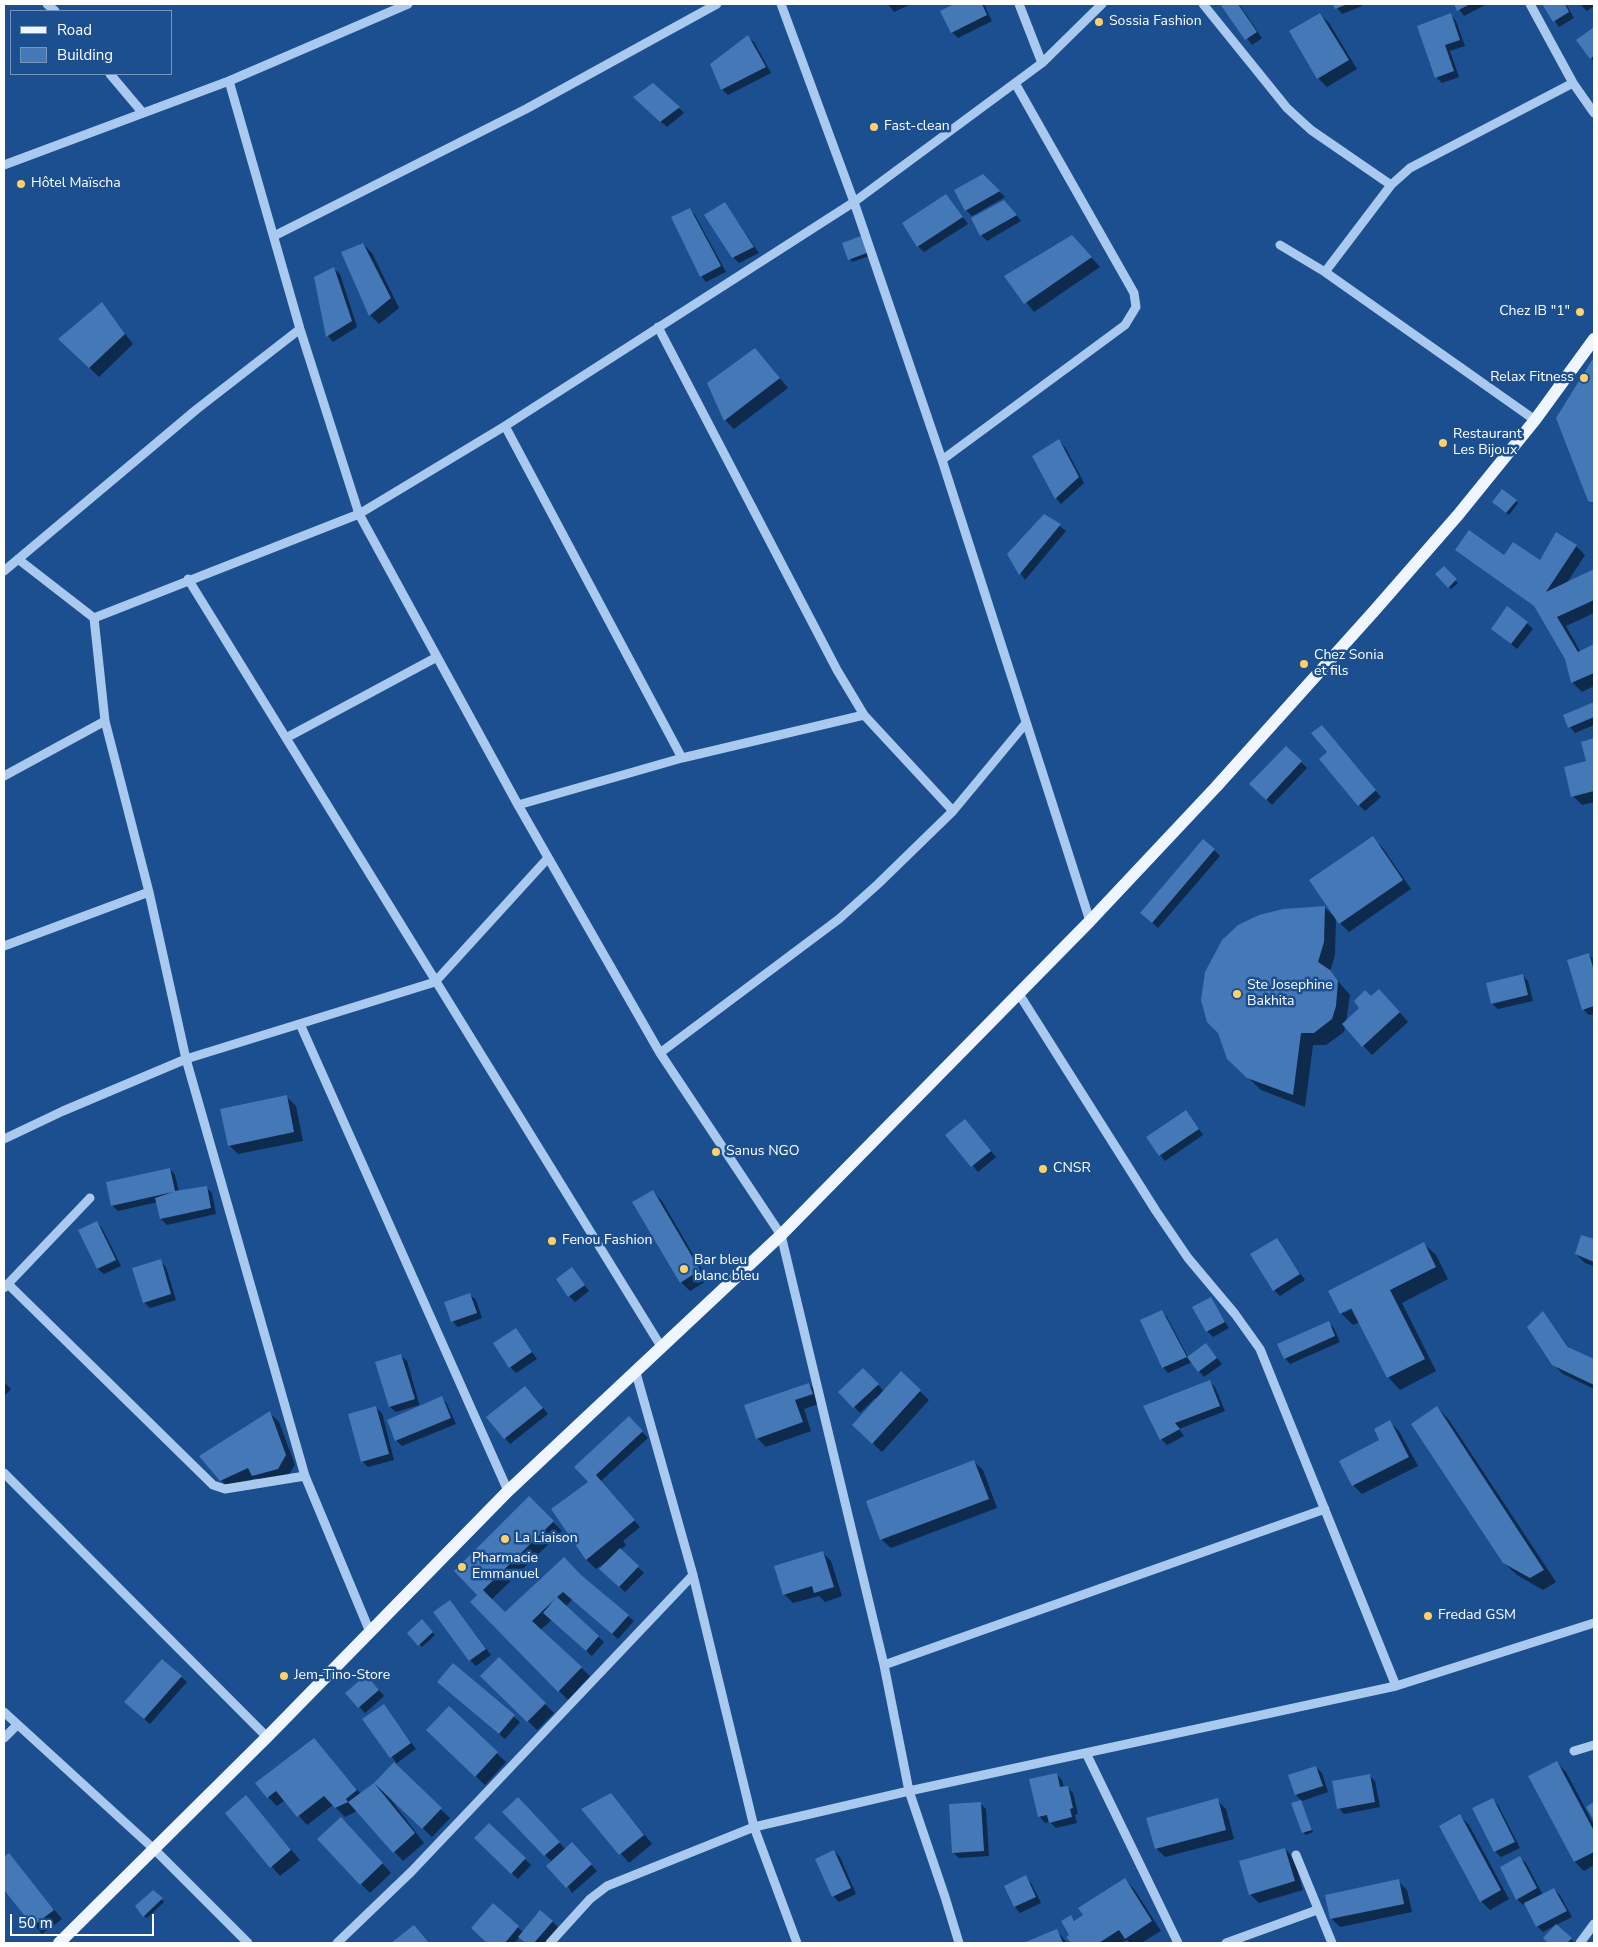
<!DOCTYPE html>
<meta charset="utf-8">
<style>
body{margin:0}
#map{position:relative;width:1598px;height:1947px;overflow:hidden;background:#1b4f8f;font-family:"Nunito Sans",sans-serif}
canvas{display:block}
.frame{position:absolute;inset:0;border:5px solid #fff;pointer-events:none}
.legend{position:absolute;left:10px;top:10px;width:162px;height:65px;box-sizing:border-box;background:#1b4f8f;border:1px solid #7695bc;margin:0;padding:6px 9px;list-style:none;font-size:15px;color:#fff}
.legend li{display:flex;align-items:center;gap:10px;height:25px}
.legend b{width:25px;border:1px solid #7695bc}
.scale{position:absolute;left:10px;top:1914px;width:144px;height:22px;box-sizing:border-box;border:2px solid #fff;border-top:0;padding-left:6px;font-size:15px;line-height:18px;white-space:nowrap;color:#fff;-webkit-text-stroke:4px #1b4f8f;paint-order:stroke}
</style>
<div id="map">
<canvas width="1598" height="1947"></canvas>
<div class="frame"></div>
<ul class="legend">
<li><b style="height:6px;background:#f0f6ff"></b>Road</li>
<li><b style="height:14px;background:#4478b7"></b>Building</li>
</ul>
<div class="scale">50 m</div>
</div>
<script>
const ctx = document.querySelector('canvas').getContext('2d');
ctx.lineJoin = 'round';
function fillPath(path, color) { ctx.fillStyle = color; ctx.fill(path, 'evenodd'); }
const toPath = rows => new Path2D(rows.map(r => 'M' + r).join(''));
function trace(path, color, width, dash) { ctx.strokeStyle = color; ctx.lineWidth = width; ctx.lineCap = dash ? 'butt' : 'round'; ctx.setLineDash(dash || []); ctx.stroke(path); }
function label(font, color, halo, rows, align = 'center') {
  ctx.font = font + ' "Nunito Sans",sans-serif'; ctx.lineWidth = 5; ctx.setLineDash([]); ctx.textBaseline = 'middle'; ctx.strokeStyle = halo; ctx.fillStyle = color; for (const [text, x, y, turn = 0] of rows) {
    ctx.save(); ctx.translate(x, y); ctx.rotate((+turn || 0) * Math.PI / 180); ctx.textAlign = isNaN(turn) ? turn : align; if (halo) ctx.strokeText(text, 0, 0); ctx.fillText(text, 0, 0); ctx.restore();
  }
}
fillPath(toPath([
 [888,4,911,4,894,12],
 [957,4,984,4,992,21,958,38,952,32,942,11],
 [1222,4,1239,4,1262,38,1252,45],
 [1334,4,1361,4,1362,6,1342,14],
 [1455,4,1487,4,1464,16],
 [1543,4,1566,4,1574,18,1559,27],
 [1580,4,1594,4,1594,6,1587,11],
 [1320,14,1329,23,1357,69,1327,87,1318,78],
 [1451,15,1456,21,1465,46,1450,51,1459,77,1442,83,1436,77],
 [1594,29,1594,62,1578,40],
 [748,37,754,42,771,73,728,95,722,89],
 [640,103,679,108,684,113,667,127],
 [983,176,1005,197,972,216,966,210],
 [946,195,968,224,924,252,918,246],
 [725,203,759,253,739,263,733,257],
 [1010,207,1021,221,987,241,981,235],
 [690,209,695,215,726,272,706,282,701,276],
 [860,237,869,256,852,262,843,244],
 [363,244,372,253,399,308,379,324,370,315],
 [1081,246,1100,267,1034,312,1006,276],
 [334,269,340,274,357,327,333,342,328,336],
 [102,304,133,344,99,377,60,339],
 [764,359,788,388,734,429,725,420],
 [1594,359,1594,505,1589,500,1557,419],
 [1059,441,1065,447,1084,483,1061,504,1056,498],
 [1516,501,1518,503,1509,515,1496,505],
 [1045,515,1066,531,1025,580,1008,554],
 [1576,546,1585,555,1566,584,1594,571,1594,613,1566,626,1581,653,1594,647,1594,686,1582,692,1573,683,1566,659,1537,608,1457,550,1540,561],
 [1444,568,1458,583,1451,589,1437,575],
 [1527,623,1533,629,1517,649,1492,629],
 [1594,703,1594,725,1575,733,1570,727,1565,715],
 [1594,740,1594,802,1582,805,1573,796,1587,762,1582,743],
 [1286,747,1307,768,1272,805,1251,784],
 [1343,752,1381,797,1365,811,1359,805],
 [1373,838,1382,847,1411,889,1349,932,1340,923],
 [1214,850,1220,856,1158,928,1147,918],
 [1324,907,1336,918,1335,955,1330,972,1350,995,1346,1022,1371,998,1388,999,1408,1022,1372,1055,1345,1026,1344,1032,1326,1045,1313,1045,1305,1107,1261,1090,1241,1071],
 [1589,955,1594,960,1594,1014,1589,1015,1583,1009],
 [1522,975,1528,981,1533,1001,1498,1009,1492,1004],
 [287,1097,296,1106,303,1141,238,1154,229,1145],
 [1186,1111,1203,1135,1165,1161,1160,1155],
 [965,1121,996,1157,978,1172,947,1135],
 [170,1169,175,1175,179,1192,206,1187,212,1193,216,1214,167,1225,161,1219,158,1202,118,1211,112,1205],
 [653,1192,662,1201,708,1280,690,1291,681,1282],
 [96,1222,102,1228,121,1266,104,1274,98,1269,79,1230],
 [1582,1236,1594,1240,1594,1266,1585,1263,1576,1254],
 [1276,1239,1305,1280,1280,1296,1274,1290],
 [1423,1243,1436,1255,1448,1279,1402,1303,1436,1371,1400,1390,1388,1377,1360,1322,1353,1325,1341,1313,1330,1291],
 [1356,1304,1358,1306,1344,1313,1344,1310],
 [160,1261,166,1267,176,1300,150,1308,144,1302],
 [572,1269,589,1291,575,1302,569,1296],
 [470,1295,476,1300,482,1318,458,1327,452,1321],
 [1210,1298,1229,1328,1213,1337,1207,1331],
 [1162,1311,1167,1317,1188,1357,1206,1344,1222,1364,1204,1377,1192,1362,1168,1373,1163,1367],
 [1543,1312,1571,1350,1594,1360,1594,1389,1563,1374,1553,1364],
 [1329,1323,1334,1328,1340,1342,1290,1364,1285,1358],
 [516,1330,537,1359,516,1373,510,1367],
 [401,1356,407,1361,420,1407,442,1398,447,1404,456,1424,402,1446,396,1440,420,1407,419,1405,396,1412,390,1407],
 [863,1369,884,1391,901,1373,929,1400,882,1452,863,1434,877,1400,875,1398,860,1413,840,1392],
 [1209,1381,1215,1387,1225,1411,1179,1429,1184,1436,1167,1445,1161,1439],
 [4,1382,11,1389,4,1396],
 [809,1384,818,1393,821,1403,804,1409,811,1431,766,1447,757,1438],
 [531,1393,548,1414,510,1444,505,1438],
 [1437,1407,1449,1420,1556,1582,1543,1590,1517,1575,1504,1563],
 [376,1408,382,1413,394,1460,368,1467,362,1461],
 [270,1413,279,1422,295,1465,287,1477,263,1484,256,1478,230,1489,221,1480],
 [629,1418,648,1438,601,1481,640,1527,623,1541,626,1545,620,1550,644,1573,625,1592,601,1569,609,1560,596,1569,587,1560,553,1509,590,1482],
 [1390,1422,1399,1431,1418,1466,1362,1494,1353,1485],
 [973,1461,983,1470,997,1508,891,1548,881,1539],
 [529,1498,562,1531,492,1599,505,1614,583,1578,634,1621,618,1639,573,1599,565,1607,604,1642,592,1656,552,1620,540,1630,590,1676,568,1700,472,1602,479,1595],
 [822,1552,831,1561,842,1596,825,1602,819,1596,793,1603,784,1594],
 [450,1601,491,1655,476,1666,470,1660],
 [422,1621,435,1635,422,1647,409,1633],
 [499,1659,554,1713,537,1730,482,1676],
 [453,1665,520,1722,505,1739,444,1687],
 [181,1677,187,1682,150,1724,132,1708],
 [372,1682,384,1696,365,1713,347,1693],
 [384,1706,416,1749,394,1765,450,1818,432,1837,385,1792,424,1843,403,1861,357,1811,345,1817,333,1805,307,1825,285,1800,277,1806,268,1797,322,1749,361,1794,375,1784,396,1762,364,1719],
 [449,1707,506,1762,485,1785,436,1739],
 [1557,1763,1566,1772,1594,1825,1594,1865,1584,1871,1575,1862,1530,1777],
 [1316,1767,1322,1773,1328,1792,1302,1801,1296,1795],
 [1056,1774,1062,1780,1064,1788,1067,1787,1073,1793,1078,1814,1075,1815,1077,1823,1056,1828,1050,1822,1045,1823,1040,1817,1031,1780],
 [1369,1775,1375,1781,1380,1807,1344,1814,1339,1808],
 [611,1794,652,1844,629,1863,583,1810],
 [246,1797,300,1860,280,1876,226,1813],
 [518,1799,566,1850,578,1850,597,1871,572,1893,552,1862,504,1812],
 [1493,1799,1498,1805,1520,1848,1501,1857,1495,1851],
 [1217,1800,1226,1809,1234,1839,1165,1857,1156,1848],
 [1301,1801,1313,1832,1306,1835,1303,1832],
 [980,1803,986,1809,989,1856,959,1858,953,1852],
 [1460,1816,1469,1825,1509,1899,1490,1910,1481,1901],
 [489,1824,531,1865,518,1879,476,1838],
 [350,1828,391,1873,370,1893,361,1884],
 [1285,1849,1294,1858,1303,1890,1259,1903,1250,1894],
 [834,1851,840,1857,856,1894,839,1902,833,1896],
 [8,1855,62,1919,42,1934,4,1888,4,1859],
 [1520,1858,1526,1863,1543,1895,1554,1889,1560,1895,1572,1917,1556,1925,1575,1943,1549,1943,1544,1938,1556,1925,1543,1932,1537,1926,1525,1903,1523,1905,1517,1899],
 [1025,1877,1031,1883,1041,1903,1020,1913,1015,1907,1005,1887],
 [1125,1880,1134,1889,1161,1931,1141,1943,1130,1943,1127,1940,1121,1943,1072,1943,1068,1937,1071,1935,1070,1916,1075,1921,1084,1916],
 [1398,1881,1407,1890,1412,1912,1340,1927,1331,1918],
 [153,1891,164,1902,147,1918,144,1916],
 [493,1905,524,1933,552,1921,558,1927,545,1943,526,1943,520,1937,514,1943,488,1943,472,1928],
 [1056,1930,1067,1943,1027,1943]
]), '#0007');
fillPath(toPath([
 [954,4,982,4,987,15,951,33,940,11],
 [1220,4,1238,4,1257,32,1245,40],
 [1333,4,1348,4,1335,9],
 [1454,4,1470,4,1457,11],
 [1542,4,1565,4,1569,12,1553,22],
 [1320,13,1349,60,1317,79,1289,31],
 [1451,13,1460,40,1445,45,1454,71,1435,78,1417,26],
 [1594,27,1594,56,1590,59,1576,40],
 [748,35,766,67,721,90,710,64],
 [653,83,680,107,660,122,633,97],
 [983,174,1000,191,965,211,954,190],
 [946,194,963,217,917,247,902,223],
 [1004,200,1017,215,980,236,971,218],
 [725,202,754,247,732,258,704,215],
 [690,208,721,266,700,277,671,217],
 [1072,235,1092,257,1024,304,1004,276],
 [861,236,867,253,848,260,842,243],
 [363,243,391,298,369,316,341,252],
 [334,267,352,321,326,337,314,277],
 [102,302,125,334,89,368,58,339],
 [755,348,780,378,724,421,707,383],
 [1594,357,1594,503,1588,501,1556,418],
 [1059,439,1079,477,1055,499,1032,456],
 [1502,489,1517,500,1506,513,1492,502],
 [1044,514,1061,524,1019,575,1007,554],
 [1469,530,1504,555,1513,542,1540,560,1556,532,1577,545,1546,592,1594,569,1594,600,1557,617,1578,652,1594,644,1594,673,1571,683,1565,659,1534,606,1455,550],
 [1444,566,1457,579,1448,588,1435,574],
 [1507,606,1528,622,1511,644,1491,629],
 [1594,702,1594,717,1568,728,1563,715],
 [1322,725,1376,790,1358,806,1319,759,1327,752,1311,733],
 [1594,738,1594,791,1571,797,1564,767,1586,761,1581,742],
 [1286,746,1302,761,1266,800,1249,784],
 [1373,836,1403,880,1339,924,1309,880],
 [1203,839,1215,849,1152,923,1140,913],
 [1325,906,1324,942,1318,962,1330,970,1338,981,1336,1006,1332,1019,1314,1033,1301,1033,1293,1095,1247,1078,1227,1059,1218,1033,1207,1022,1201,1000,1205,972,1222,940,1238,925,1259,915,1283,909],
 [1589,953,1594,971,1594,1006,1582,1010,1567,960],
 [1523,974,1528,995,1491,1004,1486,983],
 [1379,989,1400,1012,1362,1047,1342,1024,1359,1008,1354,1001,1365,990,1371,996],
 [287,1095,294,1132,228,1146,220,1109],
 [1186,1110,1199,1129,1159,1156,1146,1137],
 [965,1119,991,1151,971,1167,945,1135],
 [170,1168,175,1191,207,1186,211,1208,160,1219,155,1198,173,1192,111,1206,106,1182],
 [653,1190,700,1270,680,1283,632,1202],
 [97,1221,116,1260,97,1269,78,1230],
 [1581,1235,1594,1239,1594,1262,1575,1254],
 [1277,1238,1300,1274,1273,1291,1250,1254],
 [1424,1242,1436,1267,1390,1290,1425,1359,1387,1378,1351,1308,1340,1314,1328,1291],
 [161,1259,171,1294,143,1303,132,1268],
 [572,1267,585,1285,568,1297,556,1279],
 [470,1293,477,1313,451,1322,444,1302],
 [1211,1297,1225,1322,1206,1332,1192,1307],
 [1162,1310,1187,1357,1162,1368,1140,1320],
 [1543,1311,1568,1347,1594,1359,1594,1385,1552,1365,1527,1327],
 [1329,1321,1335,1336,1284,1359,1277,1344],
 [516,1328,532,1352,509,1368,493,1343],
 [1206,1343,1217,1358,1198,1372,1187,1357],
 [401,1354,415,1399,389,1407,375,1362],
 [863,1368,879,1384,853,1408,838,1392],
 [901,1371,921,1390,872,1444,852,1425],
 [1210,1380,1220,1406,1175,1423,1180,1429,1160,1440,1143,1406],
 [809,1383,813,1394,795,1400,803,1422,756,1439,744,1405],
 [525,1386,543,1408,504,1439,486,1417],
 [442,1396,451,1418,395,1441,387,1420],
 [376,1406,389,1454,361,1462,348,1414],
 [1437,1406,1544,1570,1530,1578,1503,1563,1411,1424],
 [270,1411,286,1455,278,1469,252,1476,248,1468,220,1481,199,1456],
 [629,1416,643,1431,596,1475,635,1520,586,1560,551,1509,588,1482,574,1467],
 [1390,1420,1409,1457,1352,1486,1339,1461,1379,1440,1374,1429],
 [974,1460,989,1499,880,1540,866,1501],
 [529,1496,554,1521,483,1590,505,1612,564,1557,581,1575,629,1615,612,1634,563,1592,557,1597,599,1636,586,1651,543,1613,555,1599,532,1621,582,1667,558,1692,470,1602,477,1595,454,1571],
 [620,1548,639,1566,619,1587,599,1569],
 [823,1551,834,1587,814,1593,812,1586,783,1595,774,1566],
 [450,1600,486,1649,469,1661,433,1612],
 [422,1619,433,1632,418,1646,407,1633],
 [499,1657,546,1703,527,1722,480,1676],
 [162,1659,182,1676,144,1719,124,1702],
 [453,1663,515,1715,499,1734,437,1682],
 [366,1675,379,1690,358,1708,345,1693],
 [384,1704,411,1743,390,1758,362,1719],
 [449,1706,498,1752,475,1777,426,1730],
 [314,1738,357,1790,346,1799,348,1802,335,1808,324,1796,297,1817,276,1791,267,1798,255,1783],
 [1557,1761,1594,1831,1594,1852,1574,1862,1528,1776],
 [394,1762,442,1808,422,1829,374,1783],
 [1316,1766,1323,1786,1295,1795,1288,1775],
 [1057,1773,1060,1787,1068,1786,1073,1808,1070,1809,1072,1817,1049,1823,1047,1815,1038,1817,1029,1779],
 [1370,1774,1375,1802,1337,1809,1332,1781],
 [374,1783,415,1833,393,1853,348,1802],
 [611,1793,644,1835,619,1855,581,1809],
 [246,1795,291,1850,270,1868,225,1813],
 [518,1797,560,1842,544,1856,502,1812],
 [1218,1798,1226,1830,1155,1849,1146,1818],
 [1493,1798,1515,1842,1494,1852,1472,1808],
 [1301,1800,1312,1830,1302,1833,1291,1803],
 [981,1802,984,1851,952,1853,949,1804],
 [1594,1802,1594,1821,1586,1807],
 [1460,1814,1501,1890,1480,1902,1439,1826],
 [341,1817,383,1863,360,1885,317,1839],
 [489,1823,526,1858,511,1874,474,1838],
 [572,1842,592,1864,566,1888,546,1866],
 [1285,1848,1295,1881,1249,1895,1239,1861],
 [834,1850,851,1888,832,1897,815,1859],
 [9,1853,54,1910,33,1926,4,1890,4,1857],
 [1520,1856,1537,1888,1516,1900,1500,1867],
 [1026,1875,1036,1897,1014,1907,1004,1886],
 [1125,1878,1152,1921,1125,1939,1119,1930,1099,1943,1071,1943,1066,1937,1069,1935,1061,1921,1071,1915,1074,1921,1083,1915,1078,1908],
 [1399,1879,1404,1904,1330,1919,1325,1895],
 [1554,1888,1567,1911,1536,1927,1524,1903],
 [153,1890,163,1898,143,1917,135,1906],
 [493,1903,519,1926,505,1943,487,1943,471,1928],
 [540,1910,553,1921,534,1943,526,1943,518,1937],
 [1556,1924,1572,1938,1567,1943,1548,1943,1543,1938],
 [414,1925,429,1943,391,1943],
 [1057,1929,1063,1943,1023,1943]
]), '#4478b7');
trace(toPath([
 [47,4,55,11],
 [781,4,854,202,942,460,1090,921],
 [1019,4,1042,63],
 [1203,4,1287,108,1311,130,1391,185,1410,168,1573,83],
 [1530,4,1573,83,1594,113],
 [110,74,142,112],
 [229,81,300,329,359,514,518,805,660,1053,781,1235,884,1665,909,1791,945,1897,959,1943],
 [4,165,229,81,408,4],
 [274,236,526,109,717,4],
 [1280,245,1325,272,1535,420],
 [1325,272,1391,185],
 [658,327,837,670,864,715,953,811],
 [505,426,682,758],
 [942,460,1125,325,1136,307,1134,293,1015,83],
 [18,559,94,618,359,514,505,426,854,202,1042,63,1102,4],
 [4,571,197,409,300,329],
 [188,579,662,1348],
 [94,618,105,721,149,892,186,1059,305,1476,370,1632],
 [286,738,437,657],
 [4,776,105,721],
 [518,805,682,758,864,715],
 [4,946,149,892],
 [1019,994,1156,1211,1188,1258,1235,1314,1260,1349,1396,1686],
 [300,1024,508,1491],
 [660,1053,839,919,878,884,953,811,1026,723],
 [4,1139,63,1111,186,1059,435,982,548,858],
 [8,1284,213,1485,225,1489,305,1476],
 [4,1288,90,1198],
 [636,1373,693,1575,754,1827,797,1943],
 [4,1473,267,1737],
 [884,1665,1325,1509],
 [4,1712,155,1850,248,1943],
 [4,1738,17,1725],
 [1574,1751,1594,1745],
 [1086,1753,1178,1943],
 [1296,1855,1332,1943],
 [337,1943,411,1872,693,1575],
 [550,1943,590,1899,607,1886,754,1827,909,1791,1396,1686,1594,1623],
 [1226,1943,1317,1910],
 [1580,1943,1594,1924]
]), '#a9c9ee', 9);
trace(toPath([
 [59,1943,267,1737,508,1491,781,1235,1090,921,1216,787,1375,610,1458,515,1535,420,1594,339]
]), '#f0f6ff', 12);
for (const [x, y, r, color] of [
 [1099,22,5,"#ffd166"],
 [874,127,5,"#ffd166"],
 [21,184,5,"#ffd166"],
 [1580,312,5,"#ffd166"],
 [1584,378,5,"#ffd166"],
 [1443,443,5,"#ffd166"],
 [1304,664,5,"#ffd166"],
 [1237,994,5,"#ffd166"],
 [716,1152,5,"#ffd166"],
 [1043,1169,5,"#ffd166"],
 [552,1241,5,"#ffd166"],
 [684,1269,5,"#ffd166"],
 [505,1539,5,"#ffd166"],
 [462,1567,5,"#ffd166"],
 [1428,1616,5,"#ffd166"],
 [284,1676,5,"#ffd166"]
]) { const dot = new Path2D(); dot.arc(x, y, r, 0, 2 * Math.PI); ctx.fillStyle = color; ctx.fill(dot); trace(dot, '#1b4f8f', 2); }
label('14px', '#fff', '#1b4f8f', [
 ["Sossia Fashion",1109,22],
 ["Fast-clean",884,127],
 ["Hôtel Maïscha",31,184],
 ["Chez IB \"1\"",1570,312,"right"],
 ["Relax Fitness",1574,378,"right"],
 ["Restaurant",1453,435],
 ["Les Bijoux",1453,451],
 ["Chez Sonia",1314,656],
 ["et fils",1314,672],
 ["Ste Josephine",1247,986],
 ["Bakhita",1247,1002],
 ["Sanus NGO",726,1152],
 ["CNSR",1053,1169],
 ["Fenou Fashion",562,1241],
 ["Bar bleu",694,1261],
 ["blanc bleu",694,1277],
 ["La Liaison",515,1539],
 ["Pharmacie",472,1559],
 ["Emmanuel",472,1575],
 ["Fredad GSM",1438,1616],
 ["Jem-Tino-Store",294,1676]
], 'left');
</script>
